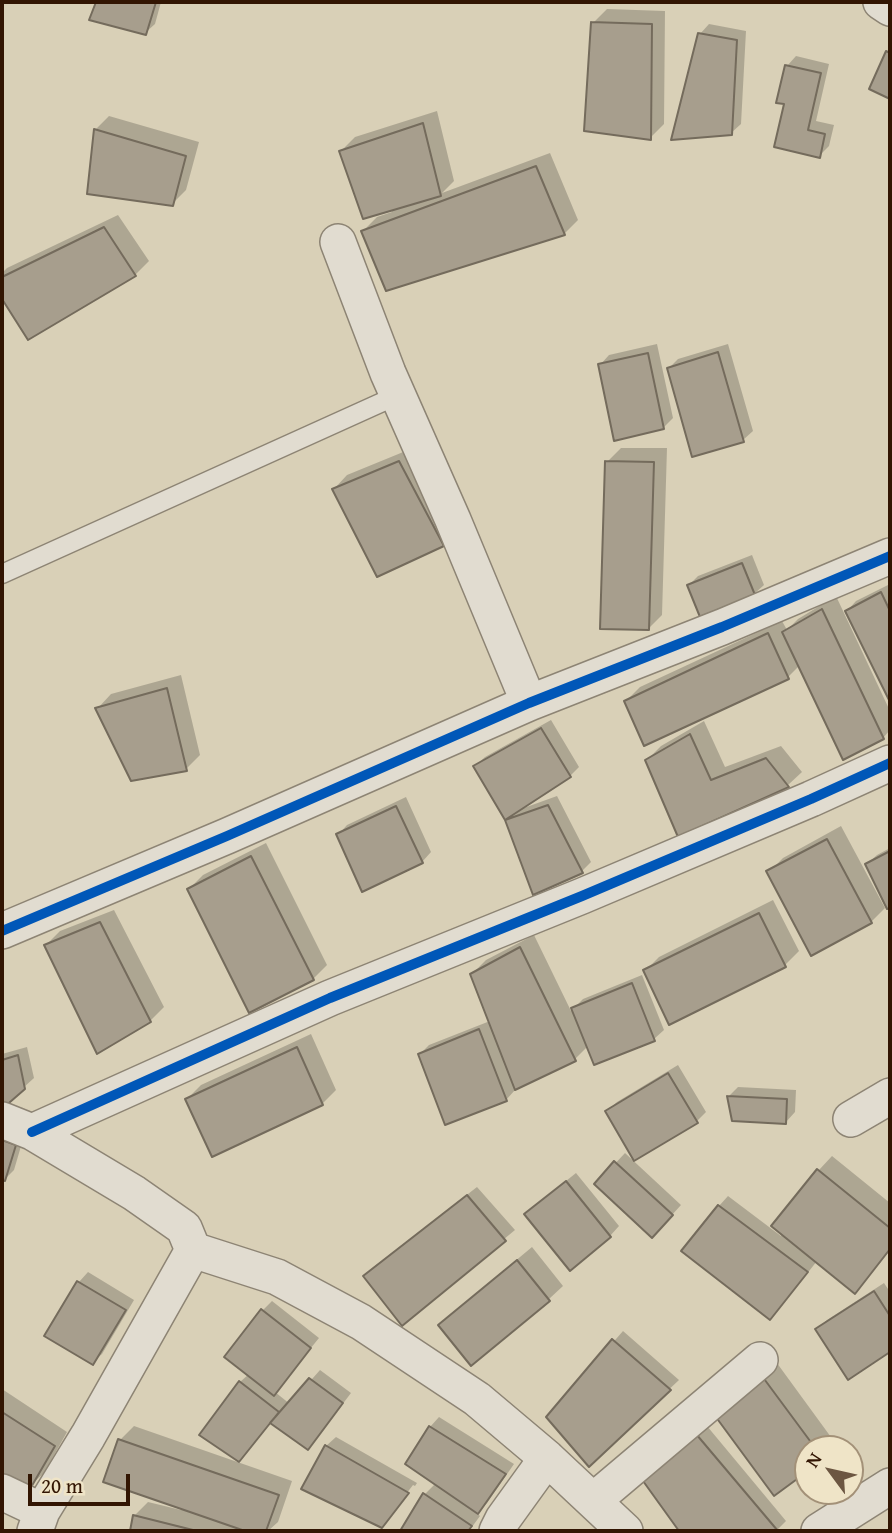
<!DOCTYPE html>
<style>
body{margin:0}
#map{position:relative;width:892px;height:1533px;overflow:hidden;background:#d9d0b7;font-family:"Gentium Book Plus",serif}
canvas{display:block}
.frame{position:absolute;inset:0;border:4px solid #321502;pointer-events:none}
.north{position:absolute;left:794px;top:1435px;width:70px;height:70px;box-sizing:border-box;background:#efe4c7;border:2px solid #a39178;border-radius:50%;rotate:303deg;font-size:19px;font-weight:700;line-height:28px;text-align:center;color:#321502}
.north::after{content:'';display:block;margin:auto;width:24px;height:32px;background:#6c5641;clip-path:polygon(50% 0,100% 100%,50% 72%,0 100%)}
.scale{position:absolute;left:28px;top:1474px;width:102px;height:32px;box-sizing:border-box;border:4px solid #321502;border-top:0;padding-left:9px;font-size:21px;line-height:24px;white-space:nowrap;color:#321502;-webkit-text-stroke:5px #efe4c7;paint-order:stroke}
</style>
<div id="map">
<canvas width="892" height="1533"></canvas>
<div class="frame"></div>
<div class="north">N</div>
<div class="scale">20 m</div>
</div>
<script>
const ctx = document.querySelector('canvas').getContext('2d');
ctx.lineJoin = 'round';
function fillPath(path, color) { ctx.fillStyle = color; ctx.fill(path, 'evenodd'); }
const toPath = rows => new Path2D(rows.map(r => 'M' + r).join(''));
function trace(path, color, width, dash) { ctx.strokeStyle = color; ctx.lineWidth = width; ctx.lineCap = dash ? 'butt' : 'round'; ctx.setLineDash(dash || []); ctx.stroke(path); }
fillPath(toPath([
 [97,2,161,2,155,24,145,33,91,19],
 [607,9,665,11,664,124,650,138,593,23],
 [709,24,746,31,741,124,731,133,700,34],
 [796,56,829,64,816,121,834,125,829,146,819,156,786,103,787,66],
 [437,111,454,181,442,193,550,153,578,220,565,233,387,289,363,231,377,217,392,212,341,151,355,137],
 [109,116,199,142,186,190,172,204,95,130],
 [118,215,149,261,135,275,29,337,2,295,2,273,7,268],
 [657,344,673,418,663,428,600,365,609,355],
 [728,344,753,431,743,440,669,368,678,359],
 [413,448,457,530,443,544,334,489,347,475],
 [621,448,667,448,662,615,648,629,607,462],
 [752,555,764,585,754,594,689,585,698,576],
 [890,584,890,698,847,611,856,601],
 [836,596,890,711,890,730,883,738,800,665,788,677,645,744,626,701,640,687,782,621,787,630,798,619],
 [181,675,200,755,186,769,98,708,111,694],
 [551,720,579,767,570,776,521,809,557,796,591,862,582,871,534,893,506,819,475,766,485,757],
 [704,721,725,767,781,746,802,772,788,785,678,835,647,760,661,746],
 [406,797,431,852,422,862,338,835,347,825],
 [841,826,885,908,871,922,769,872,783,858],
 [266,843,327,965,313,979,189,889,203,875],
 [890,848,890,906,888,907,867,864,877,855],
 [773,900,799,951,785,965,645,971,659,957],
 [114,910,164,1007,150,1021,46,945,60,931],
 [534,935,571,1011,583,999,642,975,664,1030,654,1039,595,1063,588,1046,574,1060,514,1089,515,1090,506,1100,420,1054,429,1045,490,1021,472,974,486,960],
 [311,1034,336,1090,322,1104,187,1099,201,1085],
 [27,1047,34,1078,2,1107,2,1054],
 [678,1065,706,1112,696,1122,607,1111,617,1102],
 [738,1087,796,1090,795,1112,786,1122,729,1096],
 [2,1128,24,1136,14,1170,5,1179,2,1178],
 [625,1153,681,1205,662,1226,596,1184],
 [832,1156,890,1203,890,1250,868,1278,855,1291,817,1261,780,1308,719,1206,728,1196,781,1236,783,1233,773,1226,819,1170],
 [576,1173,619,1226,610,1236,536,1205],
 [477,1187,515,1230,403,1323,366,1276,375,1266],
 [532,1247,563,1286,549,1299,471,1363,440,1325,454,1312],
 [88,1272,134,1300,102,1354,92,1363,46,1335,79,1282],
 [884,1283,890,1292,890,1350,848,1377,817,1329,827,1320],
 [272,1301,319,1338,275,1392,290,1404,320,1370,351,1393,317,1438,308,1448,271,1421,240,1382,249,1374,262,1311],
 [623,1331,679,1380,589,1465,548,1417],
 [774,1359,836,1444,831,1449,808,1449,808,1469,712,1409],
 [2,1389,67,1432,44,1473,30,1486,2,1472],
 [439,1417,514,1464,487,1503,477,1513,480,1516,469,1531,402,1531,425,1494,436,1483,430,1427],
 [702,1420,786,1521,776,1531,681,1531,641,1475],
 [134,1426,292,1481,278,1522,268,1531,250,1531,245,1530,245,1531,132,1531,134,1516,148,1502,181,1510,182,1508,120,1440],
 [336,1437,417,1483,415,1486,413,1485,387,1519,326,1446]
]), '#0003');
const building = toPath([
 [96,2,156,2,146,35,89,20,96,2],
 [591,22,652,24,651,140,584,131,591,22],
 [698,33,737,40,732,135,671,140,698,33],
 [886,51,890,53,890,99,869,89,886,51],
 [785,65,821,73,808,130,825,134,820,158,774,147,784,104,776,103,785,65],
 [423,123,441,196,363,219,339,151,423,123],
 [94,129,186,156,173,206,87,194,94,129],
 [536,166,565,235,386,291,361,231,536,166],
 [104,227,136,276,28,340,2,299,2,277,104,227],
 [718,352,744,442,692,457,667,368,718,352],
 [648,353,664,429,614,441,598,364,648,353],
 [399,461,444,546,377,577,332,489,399,461],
 [605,461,654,462,649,630,600,629,605,461],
 [742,563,755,595,700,617,687,585,742,563],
 [881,592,890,611,890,702,845,611,881,592],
 [822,609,884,739,843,760,782,632,822,609],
 [768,633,789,679,644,746,624,701,768,633],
 [167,688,187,771,131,781,95,708,167,688],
 [541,728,571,777,505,820,473,766,541,728],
 [690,734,711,780,766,758,789,787,678,837,645,760,690,734],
 [548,805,583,873,533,895,505,820,548,805],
 [396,806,423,863,362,892,336,834,396,806],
 [827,839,872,923,811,956,766,871,827,839],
 [890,851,890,908,887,909,865,864,890,851],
 [251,856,314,980,249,1013,187,889,251,856],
 [759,913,786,967,669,1025,643,970,759,913],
 [100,922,151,1022,97,1054,44,945,100,922],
 [520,947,576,1061,515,1090,470,974,520,947],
 [632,983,655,1041,594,1065,571,1008,632,983],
 [479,1029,507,1101,445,1125,418,1054,479,1029],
 [297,1047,323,1105,212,1157,185,1099,297,1047],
 [18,1055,25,1089,2,1109,2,1060,18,1055],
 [668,1073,698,1123,634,1161,605,1111,668,1073],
 [727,1096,787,1099,786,1124,732,1121,727,1096],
 [2,1140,16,1145,5,1181,2,1180,2,1140],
 [614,1161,673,1215,652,1238,594,1184,614,1161],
 [817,1169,890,1228,890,1249,855,1294,771,1226,817,1169],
 [566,1181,611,1237,570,1271,524,1214,566,1181],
 [467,1195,506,1241,402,1326,363,1276,467,1195],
 [718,1205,808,1272,770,1320,681,1251,718,1205],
 [517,1260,550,1301,471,1366,438,1325,517,1260],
 [77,1281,126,1310,93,1365,44,1336,77,1281],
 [874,1291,890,1316,890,1352,848,1380,815,1329,874,1291],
 [261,1309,311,1348,274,1396,224,1357,261,1309],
 [612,1339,671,1390,589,1467,546,1417,612,1339],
 [759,1372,816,1449,808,1449,808,1471,774,1496,710,1409,759,1372],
 [309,1378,343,1403,308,1450,270,1423,309,1378],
 [239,1381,279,1412,239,1462,199,1435,239,1381],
 [2,1412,55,1446,30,1489,2,1474,2,1412],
 [429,1426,506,1474,478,1514,405,1464,429,1426],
 [691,1428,778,1531,679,1531,638,1474,691,1428],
 [118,1439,279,1495,266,1531,245,1531,103,1482,118,1439],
 [325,1445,409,1493,382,1528,301,1489,325,1445],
 [423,1493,472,1526,468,1531,400,1531,423,1493],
 [133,1515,197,1531,130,1531,133,1515]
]);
fillPath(building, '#a79e8d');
trace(building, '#746b5c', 2);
const lane = toPath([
 [2,574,398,395]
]);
const street = toPath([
 [881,2,890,8],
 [338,242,388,373,453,520,529,703],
 [2,931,227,836,529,703,722,627,890,556],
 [851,1119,890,1096],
 [2,1120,32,1132,134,1193,184,1228,193,1250,88,1436,42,1511,35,1531],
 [32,1132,330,998,582,896,811,799,890,763],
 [193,1250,277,1277,361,1322,477,1399,547,1458,625,1531],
 [2,1492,42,1511],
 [593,1501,760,1360],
 [497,1531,503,1519,547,1458],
 [819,1531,890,1486]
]);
trace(lane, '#8d8474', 21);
trace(street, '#8d8474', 38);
trace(lane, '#e1dcd0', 18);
trace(street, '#e1dcd0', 35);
trace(toPath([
 [2,931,227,836,529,703,722,627,890,556],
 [32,1132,330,998,582,896,811,799,890,763]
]), '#0057b8', 10);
</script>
